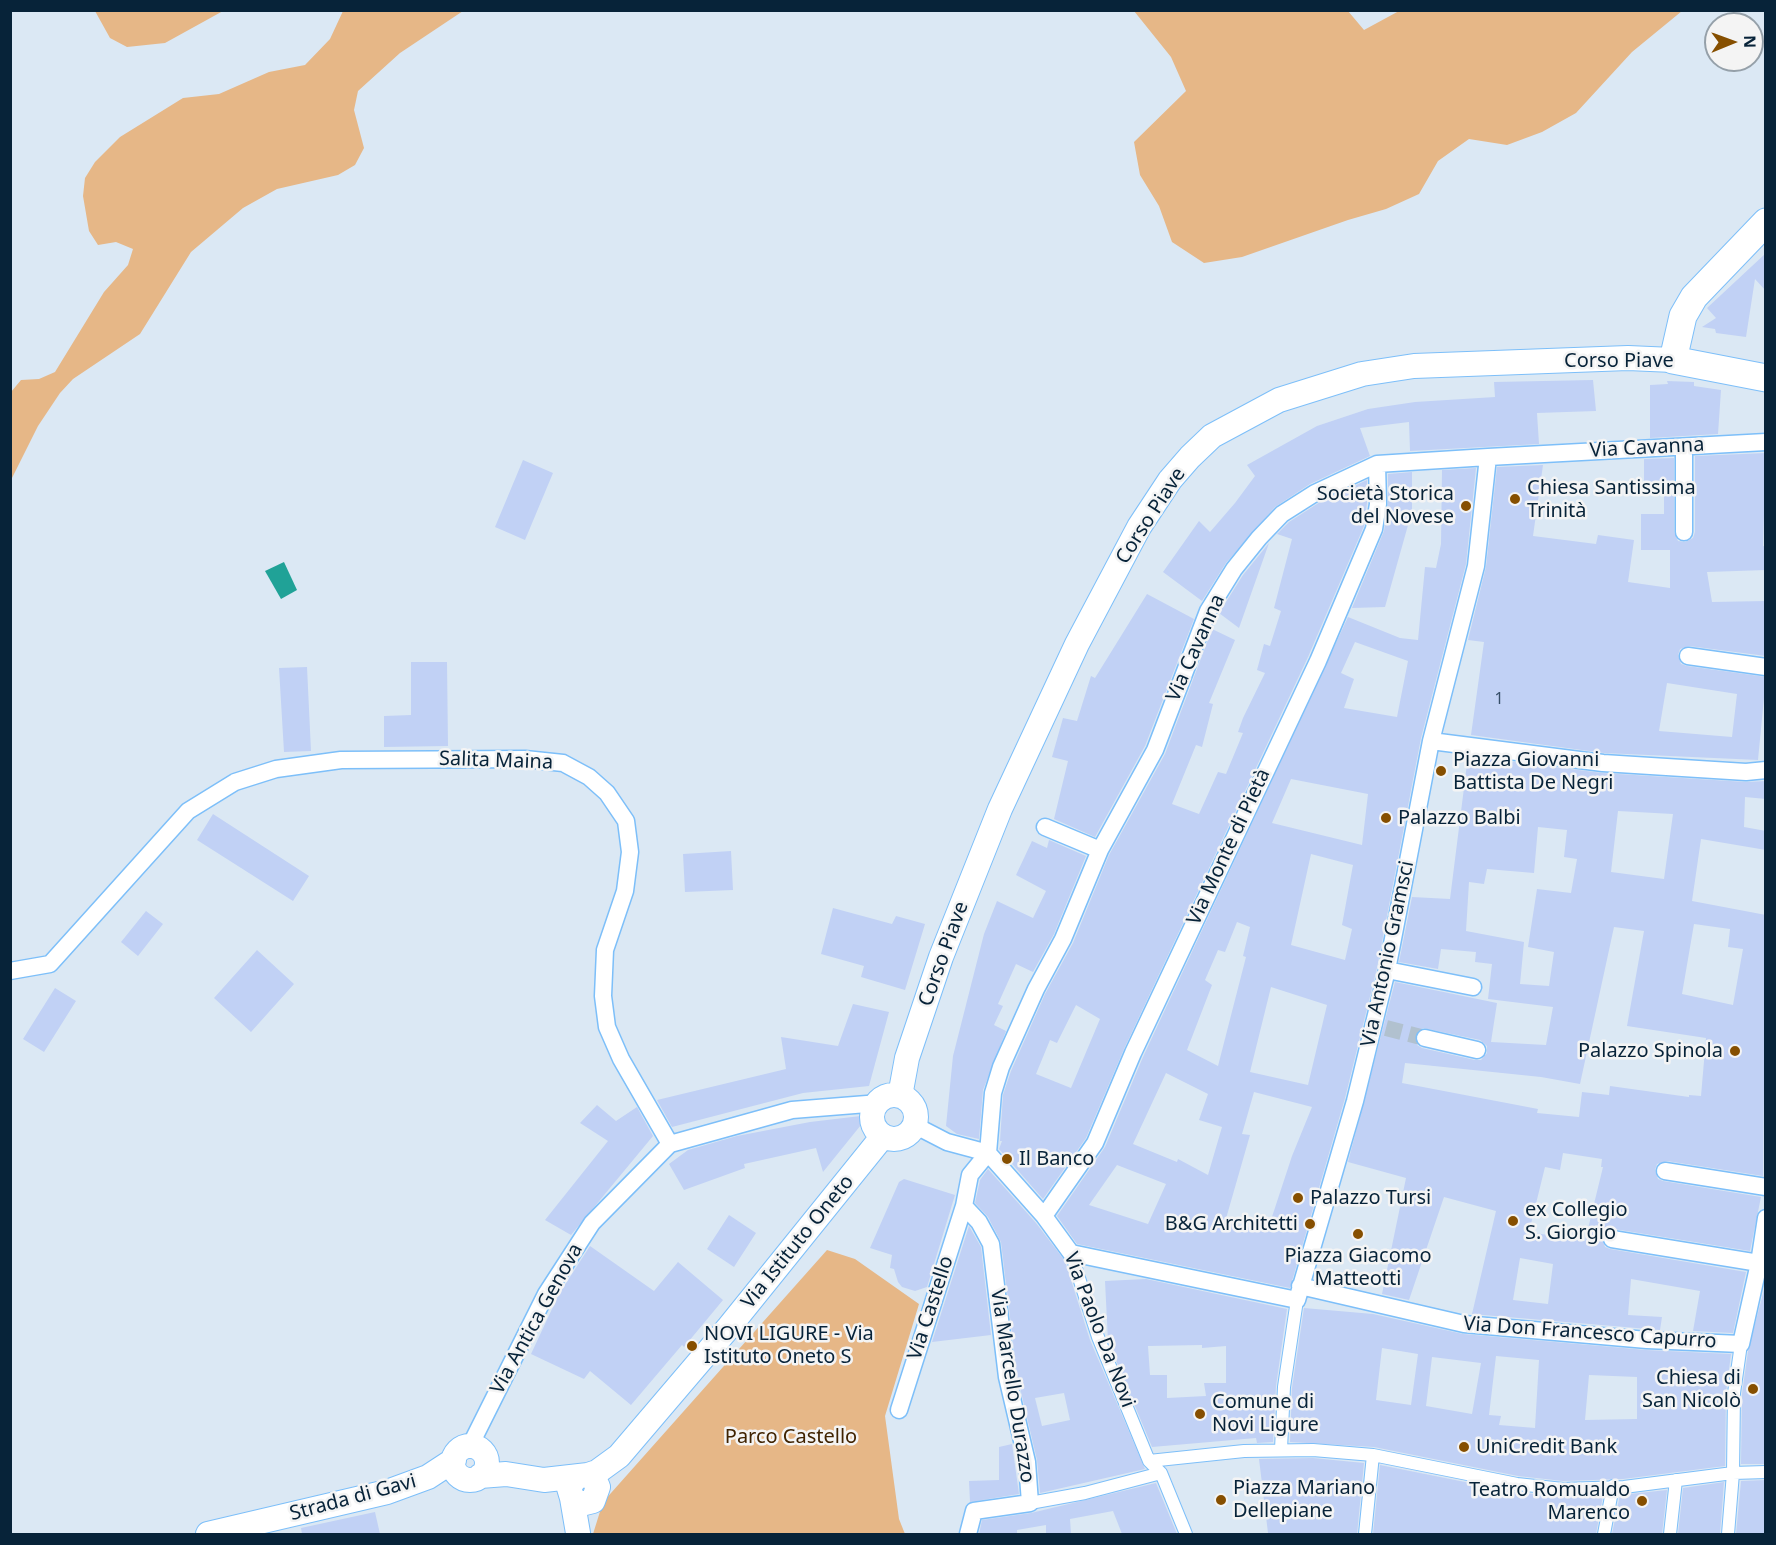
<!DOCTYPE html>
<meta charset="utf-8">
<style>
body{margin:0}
#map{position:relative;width:1776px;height:1545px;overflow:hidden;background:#dbe8f4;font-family:"Noto Sans",sans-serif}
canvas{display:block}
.frame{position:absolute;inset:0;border:12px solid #072339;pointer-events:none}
.north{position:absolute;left:1704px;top:12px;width:60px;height:60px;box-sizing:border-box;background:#f4f4f4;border:2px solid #95a0a9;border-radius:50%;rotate:89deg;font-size:16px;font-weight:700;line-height:24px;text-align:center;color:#072339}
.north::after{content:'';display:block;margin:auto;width:21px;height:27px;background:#864f00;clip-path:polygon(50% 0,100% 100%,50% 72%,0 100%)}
</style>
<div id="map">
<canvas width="1776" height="1545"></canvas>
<div class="frame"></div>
<div class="north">N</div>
</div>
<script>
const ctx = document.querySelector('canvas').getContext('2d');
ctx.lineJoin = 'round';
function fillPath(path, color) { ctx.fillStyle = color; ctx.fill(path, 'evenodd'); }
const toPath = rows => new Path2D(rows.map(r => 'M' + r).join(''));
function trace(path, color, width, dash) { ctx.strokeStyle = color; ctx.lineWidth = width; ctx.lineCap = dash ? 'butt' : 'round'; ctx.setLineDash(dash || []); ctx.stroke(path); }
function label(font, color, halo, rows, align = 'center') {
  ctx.font = font + ' "Noto Sans",sans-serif'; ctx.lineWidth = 5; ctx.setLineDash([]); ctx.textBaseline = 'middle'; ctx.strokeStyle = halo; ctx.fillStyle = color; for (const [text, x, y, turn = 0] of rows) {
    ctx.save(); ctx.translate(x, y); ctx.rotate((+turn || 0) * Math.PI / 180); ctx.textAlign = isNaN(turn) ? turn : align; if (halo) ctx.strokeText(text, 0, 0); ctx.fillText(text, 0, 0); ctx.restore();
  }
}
fillPath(toPath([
 [95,11,223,11,165,43,127,47,110,38],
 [343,11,463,11,400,53,358,91,354,110,364,148,355,165,338,175,277,189,243,208,191,252,140,334,73,379,60,393,38,426,11,480,11,392,21,380,39,379,55,372,104,292,128,265,133,249,116,242,98,245,89,231,83,196,85,178,95,162,120,137,183,98,219,94,269,72,305,65,330,39],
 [1134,11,1348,11,1364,30,1399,11,1682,11,1632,52,1576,113,1542,132,1507,145,1469,139,1438,161,1419,194,1386,209,1348,220,1242,257,1204,263,1172,242,1159,206,1140,175,1134,142,1186,91,1171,57],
 [827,1250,855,1259,919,1304,885,1416,899,1519,905,1534,593,1534,603,1502]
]), '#e6b787');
fillPath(toPath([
 [284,562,297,590,281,599,265,571]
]), '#20a297');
fillPath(toPath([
 [1766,253,1766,291,1755,279,1746,337,1716,333,1715,329,1702,327,1716,318,1707,308],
 [1593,380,1596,411,1537,413,1539,444,1410,451,1409,422,1360,428,1370,456,1310,484,1275,507,1226,563,1202,601,1163,572,1199,521,1210,532,1235,503,1255,476,1247,465,1317,426,1368,409,1415,402,1495,397,1494,382],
 [1667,381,1694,382,1694,386,1721,390,1718,434,1650,438,1650,385,1668,384],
 [1766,453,1763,546,1766,547,1766,570,1707,572,1712,602,1766,601,1766,656,1689,646,1680,649,1678,655,1681,664,1687,666,1766,677,1758,760,1604,753,1471,735,1484,642,1468,640,1486,567,1497,467,1543,465,1533,536,1596,544,1598,535,1634,540,1628,582,1670,588,1670,550,1641,550,1641,514,1664,514,1664,484,1644,484,1644,459,1674,458,1674,532,1678,541,1685,542,1693,538,1695,532,1695,456],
 [1667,683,1737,694,1732,737,1659,731],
 [523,460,553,473,525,540,495,527],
 [1476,468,1466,564,1421,738,1377,968,1345,1098,1290,1288,1077,1244,1057,1216,1105,1147,1143,1057,1348,617,1400,638,1418,640,1425,567,1436,568,1441,544,1442,470],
 [1355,642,1408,661,1397,717,1344,708,1354,679,1341,673],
 [1291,779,1368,794,1362,845,1272,823],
 [1311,854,1353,865,1342,925,1352,929,1345,960,1291,945],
 [1237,922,1250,927,1243,956,1246,957,1218,1066,1187,1050,1212,985,1205,980,1218,950,1225,952],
 [1271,987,1327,1005,1308,1085,1250,1072],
 [1166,1073,1208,1094,1199,1120,1222,1127,1208,1175,1178,1159,1177,1162,1133,1144],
 [1254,1092,1312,1107,1292,1156,1267,1232,1225,1222,1250,1135,1242,1134],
 [1117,1165,1166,1184,1148,1224,1089,1205],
 [1412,472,1412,511,1385,607,1352,608,1384,531,1388,504,1388,474],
 [1367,480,1367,503,1364,526,1308,657,1124,1049,1086,1138,1043,1199,999,1149,1002,1141,1000,1141,1003,1095,1011,1071,1045,994,1073,943,1109,855,1165,754,1212,629,1235,640,1209,703,1213,704,1202,747,1196,745,1172,804,1199,814,1218,772,1226,774,1243,733,1238,732,1243,718,1265,673,1257,670,1264,644,1270,646,1281,611,1274,608,1292,539,1277,534,1289,522,1320,502],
 [1076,1005,1100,1019,1071,1088,1036,1074,1050,1040,1057,1043],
 [1269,543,1239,628,1219,613,1243,575],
 [1147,594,1194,619,1145,746,1095,837,1054,819,1068,761,1052,757,1063,718,1077,721,1091,676,1095,678],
 [411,662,447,662,448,746,384,747,384,716,411,715],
 [307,667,311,751,284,752,279,668],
 [1468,756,1602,773,1746,782,1766,781,1766,799,1745,797,1744,827,1766,831,1766,850,1701,839,1692,901,1766,915,1763,1176,1667,1161,1657,1164,1655,1170,1658,1179,1663,1181,1761,1197,1750,1251,1614,1229,1604,1232,1602,1238,1605,1247,1610,1249,1746,1272,1733,1333,1693,1331,1700,1291,1631,1279,1628,1315,1662,1317,1660,1330,1472,1314,1496,1211,1444,1197,1409,1300,1382,1294,1406,1178,1348,1162,1395,982,1497,1003,1491,1042,1546,1045,1553,1007,1488,999,1492,964,1475,962,1476,952,1441,949,1438,969,1399,962,1412,897,1450,899],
 [1618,811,1673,814,1664,879,1611,872],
 [1538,827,1567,830,1564,857,1577,859,1571,893,1537,889,1528,947,1554,952,1549,986,1520,984,1524,942,1466,931,1469,882,1484,884,1487,869,1534,873],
 [1694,924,1730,929,1728,947,1743,949,1733,1005,1682,994],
 [1614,927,1644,931,1627,1026,1706,1038,1701,1096,1689,1095,1689,1097,1610,1086,1609,1095,1582,1092,1579,1117,1537,1113,1538,1109,1402,1083,1405,1063,1541,1077,1580,1084],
 [1423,1028,1480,1040,1487,1046,1487,1053,1481,1060,1475,1060,1422,1048,1417,1045,1415,1036],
 [1563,1153,1602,1159,1601,1167,1603,1167,1585,1241,1529,1232,1545,1167,1560,1170],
 [1520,1258,1553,1264,1548,1304,1513,1300],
 [213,814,309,876,293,901,197,840],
 [1049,840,1086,856,1054,934,1033,972,1016,964,998,1004,1003,1006,994,1025,1006,1031,983,1090,979,1139,957,1134,946,1126,953,1056,984,934,997,901,1033,918,1046,891,1016,875,1032,841,1047,848],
 [731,851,733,890,685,892,683,854],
 [833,908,892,924,896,916,925,924,905,990,861,977,864,966,821,954],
 [146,911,163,924,138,956,121,942],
 [257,950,294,984,251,1032,214,998],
 [55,988,76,1001,44,1052,23,1039],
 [853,1004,889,1012,869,1086,803,1093,672,1127,657,1100,786,1069,781,1037,838,1046],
 [597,1105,616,1121,637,1107,653,1136,571,1235,545,1220,608,1141,580,1123],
 [869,1115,823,1172,816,1148,744,1164,745,1168,684,1190,669,1164,688,1150,737,1136,810,1122],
 [988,1169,1036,1223,1065,1261,1090,1340,1145,1469,1040,1493,1037,1460,1017,1375,1001,1242,988,1217,975,1203,980,1180],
 [1064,1393,1070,1420,1042,1426,1035,1398],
 [904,1179,955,1195,927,1287,915,1291,902,1287,898,1282,894,1269,890,1268,892,1255,870,1248,899,1182],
 [729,1215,756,1233,734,1267,707,1249],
 [969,1226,981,1247,991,1335,932,1342],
 [590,1246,654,1291,678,1262,723,1300,684,1347,682,1345,631,1405,590,1371,584,1379,531,1354,559,1294],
 [1146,1279,1287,1309,1276,1386,1273,1442,1257,1443,1256,1438,1152,1447,1108,1341,1105,1281],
 [1202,1345,1202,1348,1226,1346,1226,1383,1204,1383,1206,1396,1167,1398,1167,1375,1150,1375,1148,1346],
 [1766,1282,1766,1464,1741,1464,1742,1394,1748,1351],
 [1304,1308,1373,1314,1463,1334,1646,1350,1731,1354,1726,1393,1725,1466,1623,1479,1563,1481,1518,1476,1374,1447,1290,1442,1292,1388],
 [1382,1348,1418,1354,1411,1405,1376,1400],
 [1496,1356,1539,1360,1535,1428,1499,1425,1501,1416,1489,1415],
 [1432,1357,1481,1363,1472,1414,1426,1406],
 [1589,1375,1637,1377,1637,1419,1585,1420],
 [1012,1444,1019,1494,970,1502,969,1481,999,1480,999,1447],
 [1313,1458,1364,1463,1357,1534,1268,1533,1259,1459],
 [1380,1465,1515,1492,1562,1497,1603,1496,1596,1534,1373,1534],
 [1766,1480,1766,1534,1736,1534,1741,1481],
 [1724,1482,1720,1534,1678,1534,1683,1488],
 [1156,1483,1177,1534,1122,1534,1113,1511,1070,1519,1071,1534,1046,1534,1046,1525,1017,1530,1017,1534,979,1534,982,1520,1031,1513],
 [1667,1490,1662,1534,1612,1534,1620,1495],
 [375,1512,380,1534,302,1534,301,1528]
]), '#c1d1f5');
trace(toPath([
 [1386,1028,1425,1038]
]), '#b1c1cf', 16, [16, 8]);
const pedestrian = toPath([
 [1071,1253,1098,1337,1149,1461,1161,1473,1186,1534],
 [1281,1449,1284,1387,1297,1300],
 [1149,1461,1244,1451,1313,1450,1373,1455,1517,1484,1563,1489,1624,1487,1733,1473,1766,1472],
 [1030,1503,1085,1493,1161,1473],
 [1365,1534,1373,1455],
 [1604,1534,1613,1486],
 [1670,1534,1676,1480],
 [1728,1534,1733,1473,1734,1393,1741,1344]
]);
const minor = toPath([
 [1684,447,1684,532],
 [1488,457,1476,566,1431,741,1387,970,1355,1101,1297,1300,1071,1253,1044,1216,988,1153,993,1093,1001,1067,1036,989,1063,939,1100,850,1155,750,1208,611,1234,569,1259,538,1282,514,1315,493,1377,464,1488,457,1544,454,1766,442],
 [1688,656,1766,667],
 [1431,741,1603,763,1746,772,1766,770],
 [1045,827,1100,850],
 [1387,970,1473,987],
 [10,971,50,964,188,811,235,782,276,769,341,760,525,759,563,763,589,777,607,793,626,821,630,852,625,891,605,950,603,996,607,1027,621,1059,670,1144],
 [1425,1038,1477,1050],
 [1665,1171,1766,1187],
 [964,1206,979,1222,991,1244,1007,1377,1027,1462,1030,1503,974,1511,968,1534],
 [1044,1216,1095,1143,1133,1053,1318,661,1374,529,1378,504,1377,464],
 [1612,1239,1759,1263],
 [1300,1286,1464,1324,1647,1340,1741,1344,1759,1263,1766,1218],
 [899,1410,964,1206,970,1175,988,1153,947,1142,914,1125],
 [470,1446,546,1294,592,1223,670,1144,792,1110,867,1104,875,1106]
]);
const secondary = toPath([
 '872 1117a22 22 0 1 1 44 0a22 22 0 1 1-44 0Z',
 [900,1096,907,1058,941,957,1000,809,1077,644,1139,527,1170,480,1190,457,1212,436,1279,400,1362,374,1414,366,1628,358,1673,360],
 '453 1463a17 17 0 1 1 34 0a17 17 0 1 1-34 0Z',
 [588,1475,597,1472,619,1456,729,1327,883,1136],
 [480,1476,506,1474,544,1480,588,1475,595,1480,598,1487,593,1501,581,1504,572,1498,569,1488,575,1478],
 [572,1498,578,1533],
 [208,1534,387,1492,428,1477,454,1460]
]);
const primary = toPath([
 [1766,222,1694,297,1683,316,1673,360,1766,378]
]);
trace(pedestrian, '#7dbff9', 14);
trace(minor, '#7dbff9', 19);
trace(secondary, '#7dbff9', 26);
trace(primary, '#7dbff9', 29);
trace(pedestrian, '#fff', 12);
trace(minor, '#fff', 16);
trace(secondary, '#fff', 24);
trace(primary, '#fff', 27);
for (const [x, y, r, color] of [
 [1515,499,6,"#864f00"],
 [1466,506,6,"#864f00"],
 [1441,771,6,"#864f00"],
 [1386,818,6,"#864f00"],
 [1735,1051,6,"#864f00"],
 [1007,1159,6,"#864f00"],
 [1298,1198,6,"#864f00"],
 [1513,1221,6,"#864f00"],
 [1310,1224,6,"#864f00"],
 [1358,1234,6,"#864f00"],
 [692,1346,6,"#864f00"],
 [1753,1389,6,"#864f00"],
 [1200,1414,6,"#864f00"],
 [1464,1447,6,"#864f00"],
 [1221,1500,6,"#864f00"],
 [1642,1501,6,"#864f00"]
]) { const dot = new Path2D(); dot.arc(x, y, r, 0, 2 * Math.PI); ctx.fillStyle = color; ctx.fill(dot); trace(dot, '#f4f4f4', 2); }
label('16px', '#364e68', null, [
 ["1",1499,699]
]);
label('20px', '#072339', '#f4f4f4', [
 ["Corso Piave",1619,361],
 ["Via Cavanna",1647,448,-3],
 ["Corso Piave",1151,516,-57],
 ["Via Cavanna",1196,648,-66],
 ["Salita Maina",496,761,2],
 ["Via Monte di Pietà",1229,847,-65],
 ["Corso Piave",944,954,-70],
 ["Via Antonio Gramsci",1388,954,-78],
 ["Via Istituto Oneto",798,1242,-51],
 ["Via Castello",931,1308,-72],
 ["Via Antica Genova",537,1319,-61],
 ["Via Paolo Da Novi",1099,1330,69],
 ["Via Don Francesco Capurro",1590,1333,4],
 ["Via Marcello Durazzo",1012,1386,81],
 ["Strada di Gavi",353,1498,-15]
]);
label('20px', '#072339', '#f4f4f4', [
 ["Chiesa Santissima",1527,488],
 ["Trinità",1527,511],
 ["Società Storica",1454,494,"right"],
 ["del Novese",1454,517,"right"],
 ["Piazza Giovanni",1453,760],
 ["Battista De Negri",1453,783],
 ["Palazzo Balbi",1398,818],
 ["Palazzo Spinola",1723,1051,"right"],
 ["Il Banco",1019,1159],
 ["Palazzo Tursi",1310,1198],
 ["ex Collegio",1525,1210],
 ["S. Giorgio",1525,1233],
 ["B&G Architetti",1298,1224,"right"],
 ["Piazza Giacomo",1358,1256,"center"],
 ["Matteotti",1358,1279,"center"],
 ["NOVI LIGURE - Via",704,1334],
 ["Istituto Oneto S",704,1357],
 ["Chiesa di",1741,1378,"right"],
 ["San Nicolò",1741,1401,"right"],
 ["Comune di",1212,1402],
 ["Novi Ligure",1212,1425],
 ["UniCredit Bank",1476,1447],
 ["Piazza Mariano",1233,1488],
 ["Dellepiane",1233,1511],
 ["Teatro Romualdo",1630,1490,"right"],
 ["Marenco",1630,1513,"right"]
], 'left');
label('20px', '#402300', '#f4f4f4', [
 ["Parco Castello",791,1437]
]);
</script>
